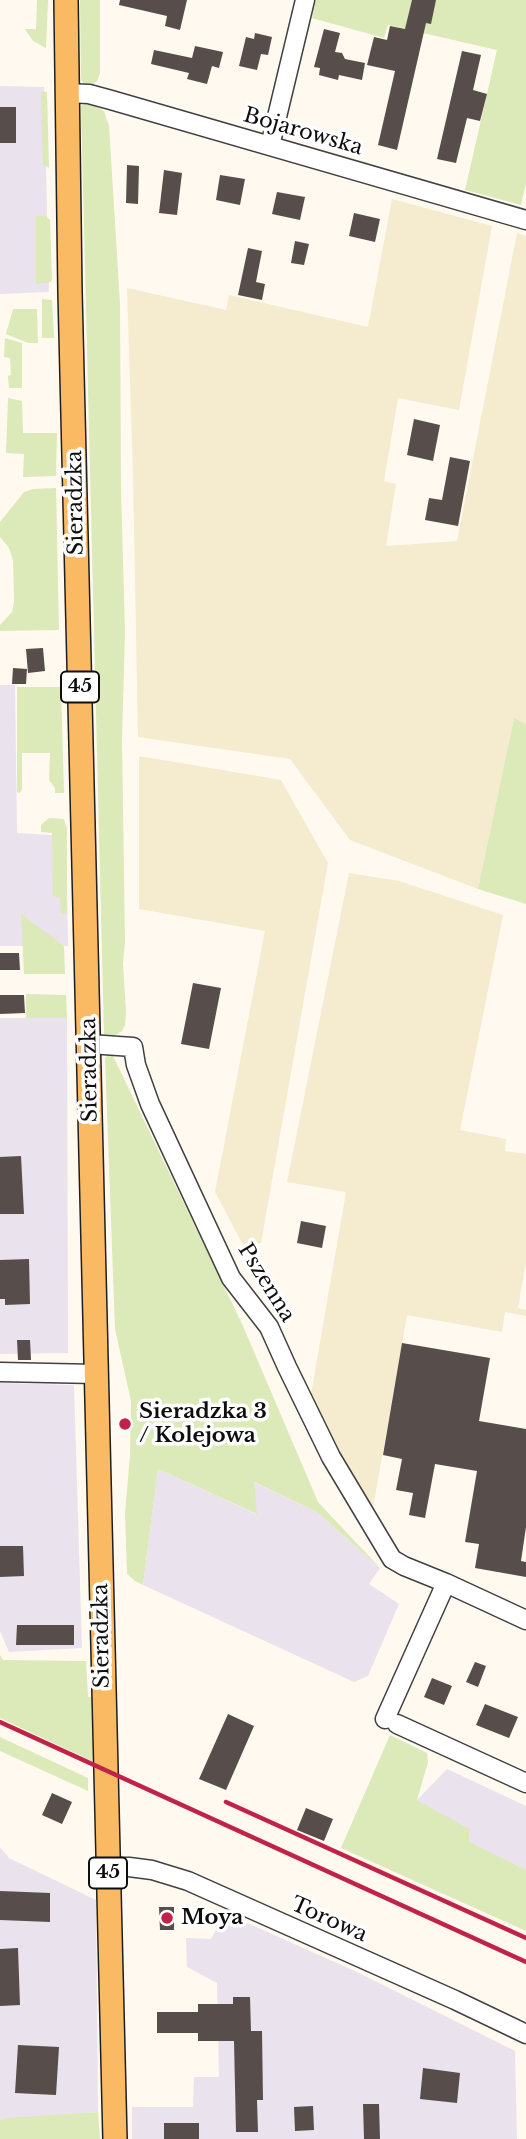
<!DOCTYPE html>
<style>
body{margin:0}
canvas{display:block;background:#fff9ef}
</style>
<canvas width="526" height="2139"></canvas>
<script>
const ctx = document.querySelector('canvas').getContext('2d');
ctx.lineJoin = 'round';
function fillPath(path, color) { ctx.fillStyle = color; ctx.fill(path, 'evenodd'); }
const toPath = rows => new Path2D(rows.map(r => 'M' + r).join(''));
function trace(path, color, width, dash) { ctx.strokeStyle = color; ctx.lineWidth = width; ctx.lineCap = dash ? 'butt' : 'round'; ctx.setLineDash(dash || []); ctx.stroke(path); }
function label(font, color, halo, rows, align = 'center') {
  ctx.font = font + ' "Libre Baskerville",serif'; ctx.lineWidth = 7; ctx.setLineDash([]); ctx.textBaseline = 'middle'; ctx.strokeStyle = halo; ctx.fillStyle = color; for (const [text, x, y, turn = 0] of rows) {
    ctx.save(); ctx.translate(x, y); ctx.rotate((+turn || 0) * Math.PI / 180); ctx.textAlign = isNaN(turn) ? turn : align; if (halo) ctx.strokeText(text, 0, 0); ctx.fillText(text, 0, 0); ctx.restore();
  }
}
fillPath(toPath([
 [0,86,44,87,49,292,0,294],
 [0,685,15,685,17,833,66,836,68,946,0,946],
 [0,1018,67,1018,68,1353,0,1354],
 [0,1383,74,1385,82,1648,9,1652,0,1631],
 [158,1469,256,1514,253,1482,317,1512,380,1568,369,1584,399,1604,368,1676,354,1682,143,1585],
 [447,1769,526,1806,526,1870,468,1842,417,1800],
 [0,1847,9,1858,96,1900,98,2112,0,2120],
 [225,1913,359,1973,515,2051,517,2139,132,2139,132,2107,193,2107,194,2077,219,2077,217,1983,187,1967,186,1938,211,1939]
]), '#eae2ed');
fillPath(toPath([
 [392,199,492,226,459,410,398,398,384,481,396,484,386,546,457,541,517,233,526,236,526,724,514,718,478,889,350,840,290,759,138,737,133,474,127,288,226,310,229,295,368,327],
 [139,756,281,780,328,863,261,1243,243,1245,215,1192,265,931,139,909],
 [349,873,399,881,503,915,460,1130,506,1139,505,1151,526,1154,526,1262,518,1308,526,1310,526,1316,505,1312,502,1332,407,1315,373,1508,358,1488,310,1400,346,1192,287,1182]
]), '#f5ebce');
fillPath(toPath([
 [37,0,48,0,46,48,33,41,25,29,36,29],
 [80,0,100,0,100,73,97,81,91,86,84,84,81,79],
 [316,0,526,0,526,183,521,205,465,190,497,50,388,25,384,38,312,18],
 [41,91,47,92,49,168,43,164],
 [85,104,91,104,104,111,109,126,120,304,121,489,125,632,122,738,125,942,123,964,126,1011,125,1025,122,1031,114,1036,104,1035,81,106],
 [36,216,45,216,50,220,52,279,51,282,36,284],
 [42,299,52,300,54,338,42,338],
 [13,309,37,309,38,343,28,343,6,334],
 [5,338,22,343,22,388,9,388,8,376,11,375,10,358,4,357],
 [8,398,22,401,23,433,57,433,56,476,23,477,24,454,6,453],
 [56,488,59,630,0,631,0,625,12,612,14,602,13,560,9,548,0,537,0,522,24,492,33,489],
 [17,687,61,687,64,793,55,793,55,788,49,780,50,753,22,753,22,789,20,793,17,792],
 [514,718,526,724,526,904,478,889],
 [49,818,64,819,67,829,67,912,64,914,61,914,60,898,53,896,52,833,41,832,41,825],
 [21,914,64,946,65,974,24,974],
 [26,994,66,995,67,1018,26,1018],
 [107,1056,113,1056,243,1326,318,1502,380,1568,317,1512,254,1482,257,1514,158,1469,143,1585,135,1581,127,1574,125,1513,130,1456,131,1401,115,1329,105,1058],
 [0,1655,3,1660,86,1661,88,1697,93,1697,94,1762,0,1718],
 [390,1735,427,1753,428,1762,417,1800,469,1829,469,1842,526,1870,526,1931,341,1848],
 [0,1737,88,1778,88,1791,0,1751],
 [98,2112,100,2139,0,2139,0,2120,7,2118]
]), '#dbeab8');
fillPath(toPath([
 [120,0,187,0,180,30,165,26,167,16,119,5],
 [412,0,436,0,431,24,426,23,397,150,378,145,395,71,367,65,374,37,387,40,390,26,405,29],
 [324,29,340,33,335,52,342,53,345,59,365,63,362,80,339,75,338,80,319,75,320,68,314,67],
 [255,33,272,37,268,55,261,54,257,70,239,66,246,37,254,39],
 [195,46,223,52,219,68,212,66,207,84,187,79,189,73,151,64,154,50,192,58],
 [462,51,481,55,473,90,487,94,480,121,467,118,456,163,437,159],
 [0,107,16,107,16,143,0,143],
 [127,165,139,166,138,204,126,203],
 [164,170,182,173,177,215,159,213],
 [220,175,245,179,240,205,216,200],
 [277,192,305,197,300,220,272,214],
 [354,213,380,219,375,242,349,236],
 [295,241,309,244,304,265,291,263],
 [248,248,262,251,256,282,265,284,262,300,238,295],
 [414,419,440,425,433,461,407,455],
 [450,457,470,461,458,526,425,520,429,498,442,500],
 [43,648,45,671,28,673,26,649],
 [13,668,27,669,26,684,12,684],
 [0,953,19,953,20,970,0,970],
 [193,983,221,988,209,1049,181,1044],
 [0,995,24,995,25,1013,0,1014],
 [21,1156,24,1214,0,1214,0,1157],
 [301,1221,326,1226,322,1248,297,1243],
 [29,1259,30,1304,5,1305,5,1299,0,1299,0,1260],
 [17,1340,30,1340,31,1360,18,1360],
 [402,1343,490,1358,479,1421,526,1429,526,1527,521,1561,526,1562,526,1577,475,1568,479,1544,465,1542,477,1471,435,1464,425,1518,409,1515,413,1493,396,1490,402,1459,383,1455],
 [0,1546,23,1546,24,1576,0,1577],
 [17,1625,74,1625,74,1645,16,1645],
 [475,1662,486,1666,478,1687,466,1682],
 [432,1678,452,1686,444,1705,424,1697],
 [485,1704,518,1717,509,1738,476,1725],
 [228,1714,254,1726,226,1790,199,1779],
 [52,1793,72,1802,62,1824,42,1815],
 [306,1808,333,1819,324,1841,297,1830],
 [0,1891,50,1893,50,1922,0,1920],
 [159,1907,174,1907,174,1930,160,1930],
 [18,1948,20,2005,0,2006,0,1949],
 [233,1997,250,1997,251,2031,262,2031,263,2100,257,2100,258,2132,236,2132,234,2041,198,2041,198,2033,157,2033,157,2012,198,2012,198,2004,233,2004],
 [18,2045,59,2047,56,2095,15,2093],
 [423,2068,460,2073,457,2103,420,2099],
 [363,2104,379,2104,380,2139,364,2139],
 [313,2106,314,2130,295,2131,294,2107],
 [164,2123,199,2123,199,2139,164,2139]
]), '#574d4a');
const minor = toPath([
 [66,93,89,94,111,100,526,220],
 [270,146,305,0],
 [89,1044,133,1047,136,1065,150,1104,231,1278,269,1327,287,1367,331,1457,392,1559,404,1566,446,1583,526,1620],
 [0,1372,96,1374],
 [385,1719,446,1583],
 [397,1724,526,1783],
 [108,1867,129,1867,152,1870,188,1881,455,2000,526,2034]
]);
const major = toPath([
 [66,0,70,292,115,2139]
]);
trace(minor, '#414141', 21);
trace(major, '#1f1f1f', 26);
trace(minor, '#fff', 18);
trace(major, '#faba63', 23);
trace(toPath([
 [0,1722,526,1962],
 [226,1802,526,1938]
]), '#c12348', 4.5);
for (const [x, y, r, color] of [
 [125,1424,7,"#c12348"],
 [167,1918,7,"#c12348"]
]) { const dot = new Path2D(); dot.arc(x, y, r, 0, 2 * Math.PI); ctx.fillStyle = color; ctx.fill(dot); trace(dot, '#fff', 2.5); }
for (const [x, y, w] of [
 [80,687,38],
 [108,1873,38]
]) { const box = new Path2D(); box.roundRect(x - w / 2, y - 15.5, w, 31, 5); ctx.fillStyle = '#fff'; ctx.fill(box); trace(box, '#0e0e0e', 2); }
label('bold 19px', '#0e0e0e', null, [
 ["45",80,687],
 ["45",108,1873]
]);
label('21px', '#0e0e0e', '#fff', [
 ["Bojarowska",303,132,16],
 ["Sieradzka",76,503,-91],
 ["Sieradzka",90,1070,-91],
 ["Pszenna",266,1283,58],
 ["Sieradzka",102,1636,-91],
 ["Torowa",329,1920,24]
]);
label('bold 21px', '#0e0e0e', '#fff', [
 ["Sieradzka 3",139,1412],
 ["/ Kolejowa",139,1436],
 ["Moya",181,1918]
], 'left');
</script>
